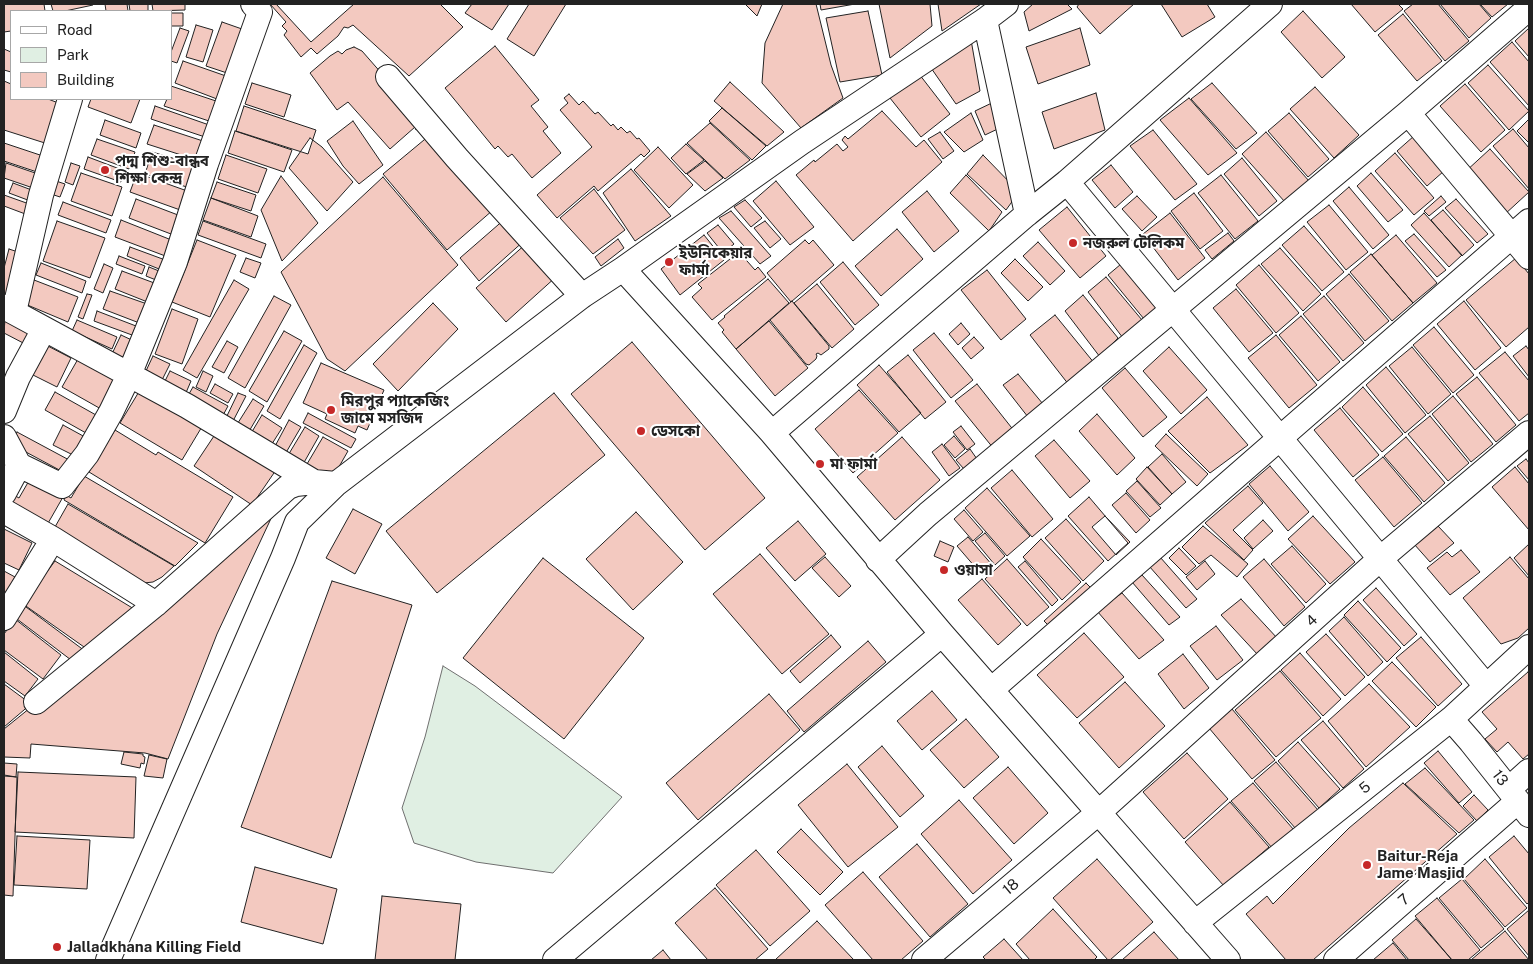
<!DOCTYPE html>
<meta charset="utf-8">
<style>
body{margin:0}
#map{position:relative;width:1533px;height:964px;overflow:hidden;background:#fff;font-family:"Public Sans",sans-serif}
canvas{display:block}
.frame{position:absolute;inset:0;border:5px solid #222;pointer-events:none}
.legend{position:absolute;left:10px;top:10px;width:162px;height:90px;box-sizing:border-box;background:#fff;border:1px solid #a7a7a7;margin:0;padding:6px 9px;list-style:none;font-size:15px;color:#222}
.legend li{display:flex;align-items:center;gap:10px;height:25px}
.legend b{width:25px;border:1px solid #a7a7a7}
</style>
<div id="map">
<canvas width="1533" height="964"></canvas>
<div class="frame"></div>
<ul class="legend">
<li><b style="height:6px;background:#fff"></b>Road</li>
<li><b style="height:14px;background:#e0efe3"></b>Park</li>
<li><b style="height:14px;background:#f3c9c0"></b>Building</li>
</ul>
</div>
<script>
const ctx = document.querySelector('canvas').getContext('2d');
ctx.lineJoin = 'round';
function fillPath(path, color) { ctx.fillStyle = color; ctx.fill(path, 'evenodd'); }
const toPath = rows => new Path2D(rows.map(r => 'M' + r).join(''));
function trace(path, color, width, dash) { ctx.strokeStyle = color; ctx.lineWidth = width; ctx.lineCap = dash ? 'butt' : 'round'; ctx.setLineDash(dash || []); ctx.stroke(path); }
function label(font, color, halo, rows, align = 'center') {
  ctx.font = font + ' "Public Sans","Noto Sans Bengali",sans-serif'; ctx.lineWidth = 4; ctx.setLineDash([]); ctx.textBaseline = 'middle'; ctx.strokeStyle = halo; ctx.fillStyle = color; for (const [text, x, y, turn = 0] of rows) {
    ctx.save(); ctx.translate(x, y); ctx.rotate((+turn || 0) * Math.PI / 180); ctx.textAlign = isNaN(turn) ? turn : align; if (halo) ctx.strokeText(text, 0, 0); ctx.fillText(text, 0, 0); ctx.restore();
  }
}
const green = toPath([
 [443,666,475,686,622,797,553,873,476,862,414,843,402,808,425,737,443,666]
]);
fillPath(green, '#e0efe3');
trace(green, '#6f6f6f', 1);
const building = toPath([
 [4,4,44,4,45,11,11,11,11,31,4,32,4,4],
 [51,4,93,4,93,5,65,11,53,11,51,4],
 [105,4,127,4,128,11,106,11,105,4],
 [129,4,148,4,148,11,130,11,129,4],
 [152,4,185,4,185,10,153,11,152,4],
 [270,4,440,4,463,27,409,76,353,25,348,28,344,27,338,36,317,54,311,48,301,57,284,35,287,31,282,26,286,22,270,4],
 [276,4,354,4,311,42,276,4],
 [472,4,509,4,492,30,465,13,472,4],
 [529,4,566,4,534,56,507,39,529,4],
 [745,4,762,4,757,16,745,4],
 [783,4,816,4,831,65,843,98,801,128,762,83,765,43,783,4],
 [820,4,855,4,821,10,820,4],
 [879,4,930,4,932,26,890,58,879,4],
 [938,4,981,4,942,31,938,4],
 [1033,4,1067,4,1072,9,1029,31,1024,12,1033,4],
 [1079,4,1134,4,1100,34,1077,7,1079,4],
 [1161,4,1207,4,1215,17,1182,37,1161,4],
 [1351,4,1398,4,1403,9,1375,32,1351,4],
 [1413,4,1438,4,1469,41,1445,61,1404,11,1413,4],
 [1440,4,1479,4,1491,18,1469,38,1440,4],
 [1480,4,1508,4,1492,17,1480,4],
 [868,11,882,75,840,82,826,18,868,11],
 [1303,11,1345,57,1322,78,1281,32,1303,11],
 [171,13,183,13,183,26,171,26,171,13],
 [1403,14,1442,61,1417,81,1378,35,1403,14],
 [222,22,242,29,227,73,206,66,222,22],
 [196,25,213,30,203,62,186,57,196,25],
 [180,28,189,31,177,63,171,61,171,52,180,28],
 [1080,28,1090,65,1038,84,1026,47,1080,28],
 [1529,28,1529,57,1515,41,1529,28],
 [970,34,980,91,956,104,929,65,970,34],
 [1512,42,1529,62,1529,106,1490,62,1512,42],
 [495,46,539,100,531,106,548,127,543,131,561,153,532,178,512,154,508,157,498,146,495,149,445,88,495,46],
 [354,47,362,51,425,123,416,130,415,127,390,149,348,102,337,110,310,73,330,56,338,51,342,54,346,50,354,47],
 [4,49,11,52,11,72,4,70,4,49],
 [183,61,226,76,217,99,175,83,183,61],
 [1488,65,1529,111,1509,130,1468,83,1488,65],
 [916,70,950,114,921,137,886,93,916,70],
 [4,81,11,84,11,99,48,99,61,104,48,144,4,130,4,81],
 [730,82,784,132,767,146,714,101,730,82],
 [252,83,291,95,284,117,245,104,252,83],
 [1212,83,1257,133,1236,149,1191,99,1212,83],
 [1465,84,1505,130,1481,152,1440,106,1465,84],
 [171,86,216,101,209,121,164,106,167,99,171,99,171,86],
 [1315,87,1359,135,1334,158,1290,109,1315,87],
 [1096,93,1105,130,1054,149,1042,112,1096,93],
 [569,94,579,105,583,101,595,114,598,112,611,126,613,124,618,130,621,127,627,133,630,131,637,139,639,138,650,151,644,157,641,154,598,191,594,186,557,218,537,195,592,147,560,110,568,103,564,98,569,94],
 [1189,98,1237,153,1208,175,1160,120,1189,98],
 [91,99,140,99,131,123,88,107,91,99],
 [996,101,1006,125,985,135,975,111,996,101],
 [155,106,212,126,208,138,151,119,155,106],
 [244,106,316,130,308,154,236,131,244,106],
 [722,108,766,146,752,160,709,121,722,108],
 [882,111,916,147,924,140,942,162,853,241,796,175,814,160,815,162,837,144,843,151,848,147,842,140,845,136,848,139,882,111],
 [971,113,983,140,964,152,944,132,971,113],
 [1289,113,1329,159,1308,177,1268,131,1289,113],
 [1529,119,1529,143,1517,131,1529,119],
 [105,120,141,133,136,148,100,135,105,120],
 [353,121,383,165,359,184,343,166,327,141,353,121],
 [710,123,750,160,725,179,687,143,710,123],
 [154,125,206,142,200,161,147,144,154,125],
 [1513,129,1529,148,1529,189,1493,146,1513,129],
 [1153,130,1197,184,1175,200,1130,146,1153,130],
 [235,131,292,150,284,172,228,153,235,131],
 [940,132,954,151,943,159,928,139,940,132],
 [1266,132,1309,181,1285,202,1242,154,1266,132],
 [430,135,493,210,447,250,383,174,430,135],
 [1414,136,1444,171,1427,186,1397,151,1414,136],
 [310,138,322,147,353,182,327,211,289,168,310,138],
 [97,139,135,152,129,169,91,155,97,139],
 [4,143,43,156,37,172,4,161,4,143],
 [686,144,704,160,686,174,671,158,686,144],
 [658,147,693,185,669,208,634,170,658,147],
 [1490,149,1529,192,1504,215,1465,172,1490,149],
 [152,152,196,165,190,188,145,174,152,152],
 [1395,153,1434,198,1414,215,1375,171,1395,153],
 [226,155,267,169,258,193,218,179,226,155],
 [983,155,1019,192,1006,210,967,174,983,155],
 [88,157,125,171,121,182,84,169,88,157],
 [1242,158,1277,201,1259,216,1224,174,1242,158],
 [705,161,723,178,705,191,687,174,705,161],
 [6,163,41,175,36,189,4,178,6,163],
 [71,163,80,166,73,185,65,182,71,163],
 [1111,165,1133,192,1115,208,1092,180,1111,165],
 [631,169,671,216,635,241,603,193,631,169],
 [81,173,122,187,112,216,71,201,81,173],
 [137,173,190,192,183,211,130,192,137,173],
 [1371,173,1403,210,1388,222,1357,186,1371,173],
 [966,175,1002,212,989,231,950,193,966,175],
 [1221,175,1258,221,1235,239,1198,193,1221,175],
 [281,176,318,223,282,261,261,210,281,176],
 [383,177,458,265,345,371,327,359,281,272,383,177],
 [50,179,65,184,60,197,45,192,50,179],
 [776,181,814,227,790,245,753,201,776,181],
 [217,182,256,195,251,211,211,198,217,182],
 [13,183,37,192,33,202,9,193,13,183],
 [1349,187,1389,235,1373,249,1333,201,1349,187],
 [594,189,625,230,593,254,560,218,594,189],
 [927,191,959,231,934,252,902,212,927,191],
 [1194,193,1223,231,1200,249,1171,211,1194,193],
 [4,195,32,205,28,215,4,206,4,195],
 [1137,196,1157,217,1142,231,1122,209,1137,196],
 [1441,196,1446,202,1429,216,1424,211,1441,196],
 [211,198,258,216,251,237,203,220,211,198],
 [136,199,178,215,171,234,129,218,136,199],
 [1456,199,1488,234,1477,243,1445,208,1456,199],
 [745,200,762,218,751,227,734,207,745,200],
 [63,202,111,220,106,233,58,215,63,202],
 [1329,205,1368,252,1346,270,1307,222,1329,205],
 [1067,207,1106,256,1080,278,1039,230,1067,207],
 [1443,210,1474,245,1462,256,1431,220,1443,210],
 [731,211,771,256,760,264,719,218,731,211],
 [1170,213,1205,258,1178,280,1143,234,1170,213],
 [1424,213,1462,255,1449,267,1411,225,1424,213],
 [506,218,525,240,479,281,460,258,506,218],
 [121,220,174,241,168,257,115,237,121,220],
 [57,221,105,238,90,278,43,261,57,221],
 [203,221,266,244,261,258,198,235,203,221],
 [765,221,781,239,770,248,754,228,765,221],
 [718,225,734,244,723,253,707,233,718,225],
 [1304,226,1344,272,1322,291,1282,245,1304,226],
 [897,229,923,259,881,296,855,266,897,229],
 [1228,233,1234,241,1212,259,1205,250,1228,233],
 [1414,234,1446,270,1437,277,1405,241,1414,234],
 [704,235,724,260,680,295,661,269,704,235],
 [1396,235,1437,283,1413,303,1372,255,1396,235],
 [618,239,624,248,601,266,595,257,618,239],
 [197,240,236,255,210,317,172,302,197,240],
 [805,240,809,244,813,240,834,265,791,302,767,273,805,240],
 [1038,242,1065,271,1050,285,1023,256,1038,242],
 [527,243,557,276,506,322,476,288,527,243],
 [130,247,168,261,164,271,127,256,130,247],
 [1280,248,1321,294,1303,311,1261,264,1280,248],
 [9,249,24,254,12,296,4,294,4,268,9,249],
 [739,252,755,270,758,267,766,277,712,320,692,297,702,288,698,284,739,252],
 [1371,254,1413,303,1392,321,1350,272,1371,254],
 [119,256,145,266,142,274,116,264,119,256],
 [246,258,261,263,255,278,240,272,246,258],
 [1516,258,1529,274,1529,327,1506,347,1466,300,1516,258],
 [1015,259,1043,287,1028,301,1001,273,1015,259],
 [1127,259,1163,303,1144,319,1108,275,1127,259],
 [843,262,879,305,855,325,820,282,843,262],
 [41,263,86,281,82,293,36,275,41,263],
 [104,264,113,268,103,293,94,289,104,264],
 [1259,265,1299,313,1276,333,1236,285,1259,265],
 [149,267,164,273,161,282,146,276,149,267],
 [987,270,1026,319,1001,340,961,290,987,270],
 [122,271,157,284,150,303,115,289,122,271],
 [1349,274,1389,321,1365,341,1326,294,1349,274],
 [1106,277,1142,320,1123,338,1088,292,1106,277],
 [768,279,789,303,736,349,722,332,724,330,718,323,725,317,724,316,768,279],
 [34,280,78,297,68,322,25,304,34,280],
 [234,280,249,289,197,378,183,370,234,280],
 [817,284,854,329,832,348,794,303,817,284],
 [1236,289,1273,333,1249,352,1213,308,1236,289],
 [110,291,150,305,142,324,103,309,110,291],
 [87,294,92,295,83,319,78,317,87,294],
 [1083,295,1118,338,1100,357,1065,311,1083,295],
 [274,296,291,305,245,388,228,378,274,296],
 [1324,296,1364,343,1343,361,1303,314,1324,296],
 [792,301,829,346,829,349,821,355,818,353,816,354,817,356,816,359,809,365,806,364,770,320,792,301],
 [1464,301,1501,348,1475,370,1437,324,1464,301],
 [433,303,458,329,398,391,373,364,433,303],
 [172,309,198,319,182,364,155,354,172,309],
 [97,311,136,326,132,335,94,321,97,311],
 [1055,315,1095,364,1069,385,1030,335,1055,315],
 [1301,316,1340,362,1318,381,1279,335,1301,316],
 [5,319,33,334,27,345,4,333,5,319],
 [77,320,117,337,112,349,72,331,77,320],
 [769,321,808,368,775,396,736,349,769,321],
 [961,323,970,334,958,345,949,334,961,323],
 [1434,327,1474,375,1453,393,1413,345,1434,327],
 [284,331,302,341,267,402,249,391,284,331],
 [934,333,973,380,951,398,913,350,934,333],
 [121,335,136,342,126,363,111,356,121,335],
 [1276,335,1317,385,1289,408,1248,358,1276,335],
 [974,337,984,348,971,359,962,348,974,337],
 [227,341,238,347,224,373,212,367,227,341],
 [632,342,765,498,705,550,571,394,632,342],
 [44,344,71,358,57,387,29,373,44,344],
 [304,345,317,353,280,419,267,411,304,345],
 [1526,346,1529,350,1529,377,1513,356,1526,346],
 [1169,347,1207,390,1181,414,1143,371,1169,347],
 [1412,347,1451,394,1428,414,1389,366,1412,347],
 [1505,352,1529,381,1529,413,1519,421,1479,373,1505,352],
 [908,355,946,402,925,419,887,372,908,355],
 [153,356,170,364,161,382,145,373,153,356],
 [78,359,117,381,101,409,62,387,78,359],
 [321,363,384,390,367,430,358,426,355,433,325,419,327,414,303,403,321,363],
 [879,365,921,413,899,432,857,385,879,365],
 [1386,367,1426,415,1405,433,1366,385,1386,367],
 [1125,368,1167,417,1143,437,1102,388,1125,368],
 [170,371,191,381,185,395,163,385,170,371],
 [203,371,213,376,206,392,196,387,203,371],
 [1018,374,1043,404,1028,417,1003,385,1018,374],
 [1477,377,1516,425,1496,442,1456,394,1477,377],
 [215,384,233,394,228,403,210,393,215,384],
 [977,384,1015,432,994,449,955,401,977,384],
 [193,387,228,406,221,419,186,399,193,387],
 [1363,387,1403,434,1382,452,1342,407,1363,387],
 [140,390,203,425,182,460,120,423,140,390],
 [859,390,898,433,853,473,815,429,859,390],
 [55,392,96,415,86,433,45,410,55,392],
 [238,393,246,396,232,423,225,420,238,393],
 [554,393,605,455,437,593,386,531,554,393],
 [1453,396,1493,444,1471,462,1432,414,1453,396],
 [1207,397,1248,445,1210,473,1168,431,1207,397],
 [253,399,264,406,248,433,236,426,253,399],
 [1340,408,1379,455,1353,477,1314,430,1340,408],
 [308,413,356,439,351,448,303,423,308,413],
 [1097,414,1135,458,1117,475,1079,431,1097,414],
 [262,415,282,428,270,447,250,435,262,415],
 [1430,416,1469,463,1448,481,1408,434,1430,416],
 [289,420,301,427,284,456,273,450,289,420],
 [63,425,85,437,75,456,53,445,63,425],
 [961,426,975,444,967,450,953,432,961,426],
 [305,427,319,436,302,466,287,457,305,427],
 [115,430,156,455,158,452,233,497,205,543,89,472,115,430],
 [218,430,276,470,252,505,194,466,218,430],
 [17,432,71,461,65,473,11,444,17,432],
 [1166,434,1208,474,1197,486,1155,446,1166,434],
 [954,436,965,449,955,458,944,445,954,436],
 [323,437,348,451,332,479,307,464,323,437],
 [902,437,940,480,895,520,857,477,902,437],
 [1406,437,1445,483,1424,502,1384,456,1406,437],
 [1054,440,1090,481,1070,498,1035,456,1054,440],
 [942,444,960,468,949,476,932,452,942,444],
 [970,449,977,459,964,469,956,460,970,449],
 [1162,454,1186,482,1172,494,1148,467,1162,454],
 [1383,457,1422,503,1394,527,1355,480,1383,457],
 [1526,459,1529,463,1529,480,1517,466,1526,459],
 [1270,466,1309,512,1288,531,1249,484,1270,466],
 [1147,467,1172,494,1160,505,1136,479,1147,467],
 [1515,467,1529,484,1529,530,1492,487,1515,467],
 [1012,470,1053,519,1032,537,991,488,1012,470],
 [84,476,198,543,175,566,64,500,66,495,71,498,84,476],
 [30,479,63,497,43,532,4,510,7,491,19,498,30,479],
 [1137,481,1161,508,1150,517,1126,491,1137,481],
 [1248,486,1263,503,1233,530,1253,550,1244,560,1205,523,1248,486],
 [987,488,1030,536,1007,556,965,508,987,488],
 [1126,493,1150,520,1136,533,1112,505,1126,493],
 [1089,497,1128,543,1108,561,1068,516,1089,497],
 [68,504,174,566,162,577,153,582,144,583,51,534,68,504],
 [353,509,382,524,355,574,326,558,353,509],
 [275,510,217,634,168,759,145,753,31,744,30,758,4,757,4,729,275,510],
 [964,510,983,532,973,541,954,519,964,510],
 [636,512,683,562,633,610,586,559,636,512],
 [1105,516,1130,542,1116,555,1092,527,1105,516],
 [1313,516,1355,562,1330,584,1288,539,1313,516],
 [1066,519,1104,561,1083,581,1045,538,1066,519],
 [1263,520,1273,531,1253,549,1244,538,1263,520],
 [798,521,826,554,795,581,766,548,798,521],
 [1203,526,1248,564,1237,577,1211,555,1199,564,1182,547,1203,526],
 [1438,526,1454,543,1430,562,1414,544,1438,526],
 [4,529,32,543,19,570,4,563,4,529],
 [985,533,1005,556,995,565,975,541,985,533],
 [968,537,993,566,982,575,957,546,968,537],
 [1041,539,1081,582,1062,600,1023,557,1041,539],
 [940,541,954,547,948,562,934,556,940,541],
 [1529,544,1529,576,1514,558,1529,544],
 [1292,546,1326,584,1306,603,1271,564,1292,546],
 [1179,548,1196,566,1186,575,1169,558,1179,548],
 [1461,550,1480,572,1450,595,1427,568,1447,552,1452,557,1461,550],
 [760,554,829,634,782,674,713,594,760,554],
 [825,557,851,586,839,597,812,568,825,557],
 [1160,557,1197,599,1186,608,1149,566,1160,557],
 [1510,557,1529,579,1529,628,1518,638,1501,644,1463,598,1510,557],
 [543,558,644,638,564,739,463,658,543,558],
 [1007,559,1049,607,1027,626,985,579,1007,559],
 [1264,559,1305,607,1284,626,1243,577,1264,559],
 [55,561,139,612,94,654,23,604,55,561],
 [1025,561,1058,600,1052,606,1018,567,1025,561],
 [1205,561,1215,574,1197,590,1186,577,1205,561],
 [4,571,15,577,4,598,4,571],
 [1142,575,1180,617,1169,625,1132,582,1142,575],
 [982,579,1021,624,998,645,958,600,982,579],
 [332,581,412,605,331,858,241,827,332,581],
 [1086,583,1096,593,1054,631,1044,621,1086,583],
 [1376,588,1417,634,1404,646,1363,600,1376,588],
 [1122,593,1164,640,1139,659,1097,611,1122,593],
 [1241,599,1278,639,1258,655,1221,615,1241,599],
 [1358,601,1401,648,1387,662,1344,615,1358,601],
 [22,604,89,654,79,666,13,616,22,604],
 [1344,617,1383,662,1368,676,1329,631,1344,617],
 [15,619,61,655,43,679,4,650,4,634,15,619],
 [1216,626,1243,660,1217,680,1190,646,1216,626],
 [1084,633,1124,677,1077,718,1037,675,1084,633],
 [1326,634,1365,677,1345,696,1306,652,1326,634],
 [831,635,841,647,800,683,790,671,831,635],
 [1421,637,1462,684,1438,706,1396,658,1421,637],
 [868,641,886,662,804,732,787,711,868,641],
 [4,652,38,679,25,696,4,681,4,652],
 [1300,653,1341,699,1323,716,1281,670,1300,653],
 [1183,654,1209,688,1184,709,1158,674,1183,654],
 [1392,662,1436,707,1416,727,1372,681,1392,662],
 [1280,671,1321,718,1276,757,1235,710,1280,671],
 [1528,672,1529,674,1529,754,1523,759,1508,742,1497,752,1485,739,1497,729,1482,712,1528,672],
 [1125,682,1165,726,1119,768,1079,723,1125,682],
 [4,684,31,704,4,727,4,684],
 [1369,684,1410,727,1366,767,1328,721,1369,684],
 [932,691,957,720,922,750,897,721,932,691],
 [769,694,800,730,698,820,666,783,769,694],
 [1232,709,1275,760,1252,779,1209,728,1232,709],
 [966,719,999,757,964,788,930,750,966,719],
 [1323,721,1364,769,1343,788,1301,740,1323,721],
 [1298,742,1340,789,1319,808,1278,761,1298,742],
 [882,746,924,796,900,817,858,767,882,746],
 [1438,751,1472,792,1459,803,1424,763,1438,751],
 [124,752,143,754,143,756,145,757,144,764,141,763,140,768,121,764,124,752],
 [1187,753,1228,799,1184,839,1143,792,1187,753],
 [149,755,167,759,163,778,144,776,149,755],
 [1276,762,1318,810,1296,829,1254,781,1276,762],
 [4,763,17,764,16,777,4,775,4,763],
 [847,764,898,827,848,867,798,805,847,764],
 [1008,767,1048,813,1014,844,973,798,1008,767],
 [1425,768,1474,820,1459,833,1405,784,1425,768],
 [18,772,136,777,134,838,15,832,18,772],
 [4,776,17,777,13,896,4,895,4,776],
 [1253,783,1294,830,1273,849,1231,801,1253,783],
 [1403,783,1457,834,1313,960,1286,960,1246,914,1267,896,1273,904,1349,828,1403,783],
 [1474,795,1488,810,1477,821,1463,806,1474,795],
 [959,800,1012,860,973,894,921,834,959,800],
 [1230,802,1269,847,1224,886,1185,842,1230,802],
 [801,829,843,872,820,895,777,852,801,829],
 [17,836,90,840,87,889,14,885,17,836],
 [1514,836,1529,854,1529,902,1527,904,1489,857,1514,836],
 [917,844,968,904,930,937,879,877,917,844],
 [756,850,810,911,770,946,716,885,756,850],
 [1097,859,1153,922,1110,960,1108,960,1053,898,1097,859],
 [1485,859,1527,908,1505,927,1464,879,1485,859],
 [255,867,337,889,323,944,241,922,255,867],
 [863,872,923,941,901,960,873,960,825,905,863,872],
 [1462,879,1504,929,1481,948,1439,898,1462,879],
 [715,888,768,949,755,960,708,960,675,923,715,888],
 [382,896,461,904,455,960,375,960,382,896],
 [1437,898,1480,950,1468,960,1452,960,1415,916,1437,898],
 [1053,909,1097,957,1094,960,1030,960,1016,944,1053,909],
 [1529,910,1529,956,1507,929,1529,910],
 [1416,919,1452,960,1409,960,1392,940,1416,919],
 [817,921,854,960,775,960,817,921],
 [1505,931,1529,960,1471,960,1505,931],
 [1154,932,1179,960,1122,960,1154,932],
 [1004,939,1023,960,986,960,983,957,1004,939],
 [1393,943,1407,960,1373,960,1393,943],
 [663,950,671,960,651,960,663,950]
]);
fillPath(building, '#f3c9c0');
trace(building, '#222', 1);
const minor = toPath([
 [985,20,1027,214],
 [388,77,457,158,582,296],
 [1408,113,1529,257],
 [1067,182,1486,686],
 [623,269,772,433,942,634,1228,960],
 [4,307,187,406,314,482],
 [14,312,41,195,70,99],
 [4,411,18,377,44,329],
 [772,433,1027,214,1067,182,1270,4],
 [4,437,19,465],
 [4,493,19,465,62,486,87,454,111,412,129,375,175,262,206,164,260,12,253,4],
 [4,511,53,539,156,604],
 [878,560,928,514,1408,113,1529,8],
 [4,618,53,539],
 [991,690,1529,221],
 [36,702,156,604,288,487,296,484,314,482,336,484],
 [1451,719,1471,742,1529,815],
 [1509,789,1529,771],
 [1195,923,1451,719,1529,647],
 [108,960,283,558,297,522,336,484,582,296,623,269,802,142,985,20,1006,4],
 [555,960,942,634],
 [924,960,1098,813,1380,559,1529,433],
 [1336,960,1518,801]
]);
trace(minor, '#222', 26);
trace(minor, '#fff', 24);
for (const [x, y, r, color] of [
 [105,170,5,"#c62828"],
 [1073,243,5,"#c62828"],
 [669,262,5,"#c62828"],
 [331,410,5,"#c62828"],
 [641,431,5,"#c62828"],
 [820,464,5,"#c62828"],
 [944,570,5,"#c62828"],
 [1367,865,5,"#c62828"],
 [57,947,5,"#c62828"]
]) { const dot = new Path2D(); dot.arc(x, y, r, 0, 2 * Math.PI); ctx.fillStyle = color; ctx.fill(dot); trace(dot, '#fff', 2); }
label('bold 15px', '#222', '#fff', [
 ["পদ্ম শিশু-বান্ধব",115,161],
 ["শিক্ষা কেন্দ্র",115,178],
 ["নজরুল টেলিকম",1083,243],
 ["ইউনিকেয়ার",679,253],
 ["ফার্মা",679,270],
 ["মিরপুর প্যাকেজিং",341,401],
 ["জামে মসজিদ",341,418],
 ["ডেসকো",651,431],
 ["মা ফার্মা",830,464],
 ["ওয়াসা",954,570],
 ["Baitur-Reja",1377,856],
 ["Jame Masjid",1377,873],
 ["Jalladkhana Killing Field",67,947]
], 'left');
label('15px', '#222', '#fff', [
 ["4",1312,621,-42],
 ["13",1500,778,52],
 ["5",1365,788,-39],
 ["18",1011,887,-40],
 ["7",1404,900,-41]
]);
</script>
